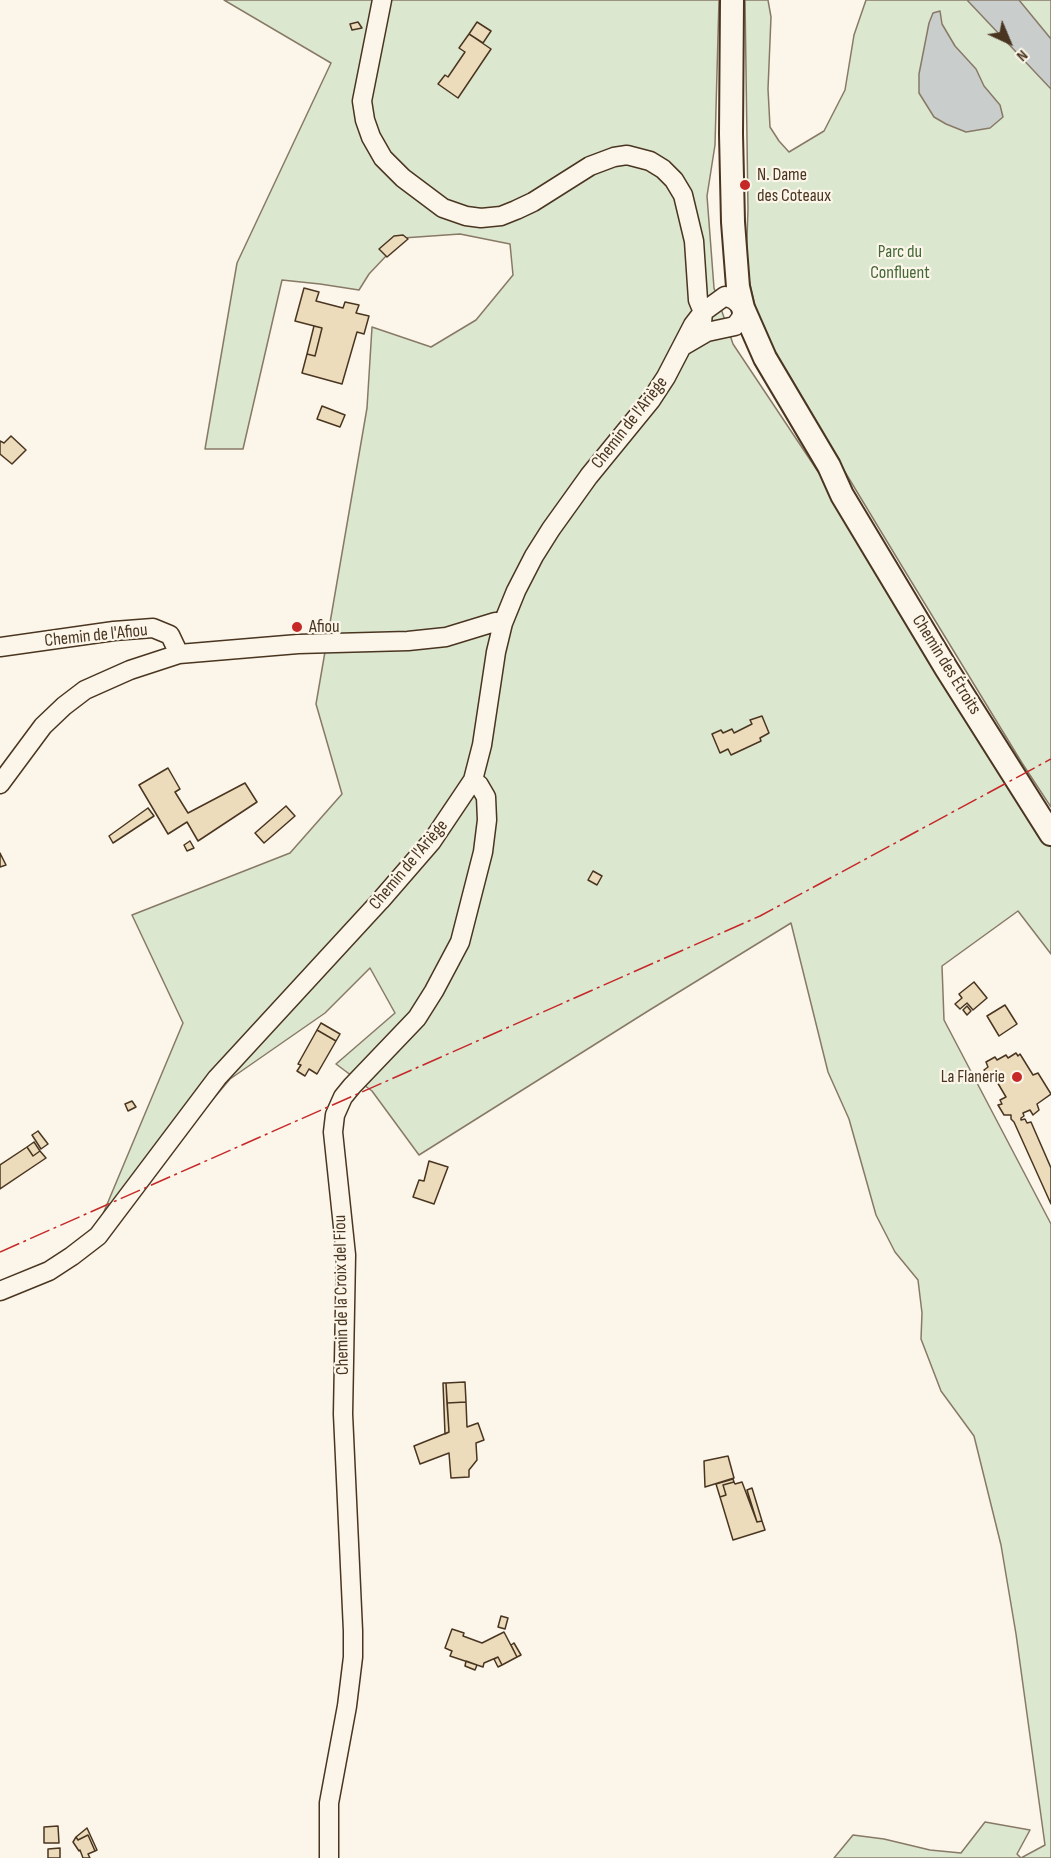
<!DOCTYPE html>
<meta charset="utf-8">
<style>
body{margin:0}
#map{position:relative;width:1051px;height:1858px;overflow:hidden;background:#fbf6e9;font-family:"Sofia Sans Condensed",sans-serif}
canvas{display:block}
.north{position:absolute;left:979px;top:12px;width:60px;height:60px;-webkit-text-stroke:4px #fbf6e9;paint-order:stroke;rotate:136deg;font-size:16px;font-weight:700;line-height:24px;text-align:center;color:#4a3520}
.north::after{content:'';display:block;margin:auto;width:21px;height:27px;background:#4a3520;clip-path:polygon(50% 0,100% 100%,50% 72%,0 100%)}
</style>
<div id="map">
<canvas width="1051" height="1858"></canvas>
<div class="north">N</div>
</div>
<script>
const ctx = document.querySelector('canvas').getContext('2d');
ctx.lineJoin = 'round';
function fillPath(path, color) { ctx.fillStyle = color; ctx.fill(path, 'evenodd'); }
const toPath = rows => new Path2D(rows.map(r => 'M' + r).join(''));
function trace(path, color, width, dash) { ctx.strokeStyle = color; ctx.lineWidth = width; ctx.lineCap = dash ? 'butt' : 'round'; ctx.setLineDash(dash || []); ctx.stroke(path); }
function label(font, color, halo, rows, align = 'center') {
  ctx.font = font + ' "Sofia Sans Condensed",sans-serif'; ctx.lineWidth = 4.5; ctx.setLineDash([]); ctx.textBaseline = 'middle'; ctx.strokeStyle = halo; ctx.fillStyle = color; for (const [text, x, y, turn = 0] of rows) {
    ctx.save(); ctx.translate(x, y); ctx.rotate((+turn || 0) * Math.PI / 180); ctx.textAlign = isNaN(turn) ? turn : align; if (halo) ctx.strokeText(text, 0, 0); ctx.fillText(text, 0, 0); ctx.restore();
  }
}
const green = toPath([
 [224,0,719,0,715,145,707,196,714,288,733,344,823,479,1051,847,1051,954,1018,911,942,966,944,1020,1051,1224,1051,1858,834,1858,853,1835,884,1839,930,1850,961,1853,985,1822,1030,1830,1017,1854,1021,1858,1045,1845,1016,1634,1001,1545,974,1436,941,1391,921,1339,922,1313,918,1280,895,1252,876,1215,849,1119,828,1072,791,923,648,1011,419,1155,372,1091,336,1064,395,1013,370,968,325,1013,230,1079,90,1245,183,1023,132,915,290,853,342,794,316,704,367,408,372,327,431,347,476,320,513,275,510,244,460,234,403,238,369,274,359,290,320,284,282,280,243,449,205,449,237,263,331,63,224,0],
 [745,0,768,0,771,17,768,89,770,127,779,141,789,152,824,131,845,90,854,35,866,0,1051,0,1051,807,1022,763,900,563,778,361,756,311,746,266,748,209,745,0]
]);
fillPath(green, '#dce7d0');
trace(green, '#887966', 1.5);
const water = toPath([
 [967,0,1019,0,1051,39,1051,89,967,0],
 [940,11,942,24,955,46,976,69,984,86,1000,105,1003,117,990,128,966,132,946,124,934,117,919,93,919,74,929,23,933,13,940,11]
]);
fillPath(water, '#c9cecd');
trace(water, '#887966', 1.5);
const building = toPath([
 [358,22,362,28,352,30,350,24,358,22],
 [477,22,491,31,483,43,469,34,477,22],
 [469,34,491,49,458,98,438,84,445,75,448,77,465,52,459,48,469,34],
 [403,235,408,239,387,257,379,249,394,236,403,235],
 [304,288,319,292,316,301,343,308,345,302,359,305,356,313,369,316,364,334,357,332,342,384,302,373,307,354,315,356,322,328,295,321,304,288],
 [314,326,322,328,315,356,307,354,314,326],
 [322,406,345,415,340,427,317,419,322,406],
 [11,436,26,450,12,464,0,454,0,441,4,443,11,436],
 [762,716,769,733,760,738,761,741,731,755,728,749,720,753,712,734,721,730,723,733,732,729,734,733,752,724,750,720,762,716],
 [168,768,180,789,175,792,188,813,245,783,257,802,198,841,187,822,168,834,139,785,168,768],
 [286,806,295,816,264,843,255,833,286,806],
 [148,808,154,816,113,843,109,836,148,808],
 [190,841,194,848,187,851,184,845,190,841],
 [0,853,6,865,0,867,0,853],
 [593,871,602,876,597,885,588,880,593,871],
 [974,982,987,998,973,1010,967,1003,960,1009,955,1004,962,998,959,994,974,982],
 [1005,1005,1017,1024,999,1036,987,1016,1005,1005],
 [967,1006,971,1011,967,1015,963,1010,967,1006],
 [321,1023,340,1034,336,1041,317,1030,321,1023],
 [317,1030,336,1041,317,1074,309,1069,305,1076,297,1071,301,1065,298,1064,317,1030],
 [1016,1053,1018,1056,1020,1054,1033,1075,1038,1073,1051,1094,1037,1104,1039,1110,1033,1115,1030,1110,1023,1113,1024,1116,1021,1118,1021,1120,1025,1119,1027,1123,1031,1122,1051,1168,1051,1204,1014,1122,1011,1119,1011,1115,1004,1115,998,1105,1002,1104,1000,1100,1006,1097,993,1075,988,1077,984,1070,988,1067,986,1062,995,1057,997,1060,1006,1055,1008,1058,1016,1053],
 [132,1101,136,1107,128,1111,125,1104,132,1101],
 [38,1131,48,1144,41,1149,32,1135,38,1131],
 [34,1142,40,1151,33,1156,27,1147,34,1142],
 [27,1147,33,1156,40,1151,46,1158,0,1189,0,1165,27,1147],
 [429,1161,448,1167,434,1204,413,1197,419,1180,424,1181,429,1161],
 [465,1382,466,1402,447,1403,446,1383,465,1382],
 [443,1383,446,1383,449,1432,445,1434,443,1383],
 [466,1402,467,1427,478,1423,484,1440,476,1443,477,1460,469,1470,469,1477,451,1478,449,1453,420,1464,414,1446,449,1432,447,1403,466,1402],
 [728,1456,734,1478,705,1487,704,1461,728,1456],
 [733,1479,734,1482,723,1485,726,1495,720,1497,716,1484,733,1479],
 [734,1482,735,1484,742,1482,757,1522,762,1521,765,1530,733,1540,720,1497,726,1495,723,1485,734,1482],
 [752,1488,762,1521,757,1522,747,1490,752,1488],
 [501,1616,508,1618,505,1629,498,1627,501,1616],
 [452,1629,464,1633,463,1636,482,1643,504,1632,517,1657,502,1665,498,1657,484,1663,483,1667,450,1656,452,1651,445,1648,452,1629],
 [514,1643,521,1655,517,1657,511,1645,514,1643],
 [498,1657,502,1665,498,1667,494,1659,498,1657],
 [466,1661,477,1665,475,1670,465,1666,466,1661],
 [58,1826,59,1843,44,1843,44,1827,58,1826],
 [87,1828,97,1850,95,1851,88,1835,78,1840,76,1837,87,1828],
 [88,1835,95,1851,88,1854,90,1858,83,1858,80,1850,79,1851,73,1842,76,1837,78,1840,88,1835],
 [60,1848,60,1858,48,1858,48,1849,60,1848]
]);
fillPath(building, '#ecdcbc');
trace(building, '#4a3520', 1.5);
const minor = toPath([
 [382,0,362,101,365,120,371,137,383,158,403,178,443,208,466,216,481,218,501,216,516,210,533,202,590,166,614,157,627,155,650,161,663,169,674,180,683,195,694,241,698,300,703,312,702,323],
 [0,647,114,631,153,628,170,635,179,654],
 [0,784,43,726,64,706,85,690,130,670,179,654,298,644,408,641,446,637,495,622,503,623],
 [0,1291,49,1271,72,1256,98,1236,217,1078,380,901,432,841,473,780,482,745,496,652,503,623,516,591,534,556,551,529,589,476,651,400,666,377,693,325,703,312,725,296,734,300,743,308,741,318,735,326,707,332,683,346],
 [329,1858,329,1803,347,1706,353,1657,353,1631,343,1414,346,1255,333,1132,335,1115,343,1097,352,1086,417,1018,434,991,460,942,483,852,487,820,486,797,479,785,473,780]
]);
const major = toPath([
 [732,0,731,134,733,222,738,287,743,308,765,358,829,466,842,495,946,668,1051,834]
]);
trace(minor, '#4a3520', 21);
trace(major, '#4a3520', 26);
trace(minor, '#fbf6e9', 18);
trace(major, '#fbf6e9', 22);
trace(toPath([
 [0,1252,760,916,1051,759]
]), '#c62828', 1.5, [21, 4.5, 3, 4.5]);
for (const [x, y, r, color] of [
 [745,185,6,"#c62828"],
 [297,627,6,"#c62828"],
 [1017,1077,6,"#c62828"]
]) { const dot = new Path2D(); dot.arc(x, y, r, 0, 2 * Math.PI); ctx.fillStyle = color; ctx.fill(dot); trace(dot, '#fbf6e9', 2); }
label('18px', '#4a3520', '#fbf6e9', [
 ["N. Dame",757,175],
 ["des Coteaux",757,196],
 ["Afiou",309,627],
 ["La Flanerie",1005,1077,"right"]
], 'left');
label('18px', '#436837', '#fbf6e9', [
 ["Parc du",900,252],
 ["Confluent",900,273]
]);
label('18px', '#4a3520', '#fbf6e9', [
 ["Chemin de l'Ariège",630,423,-52],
 ["Chemin de l'Afiou",96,636,-6],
 ["Chemin des Étroits",946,665,58],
 ["Chemin de l'Ariège",409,865,-50],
 ["Chemin de la Croix del Fiou",342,1295,-91]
]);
</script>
